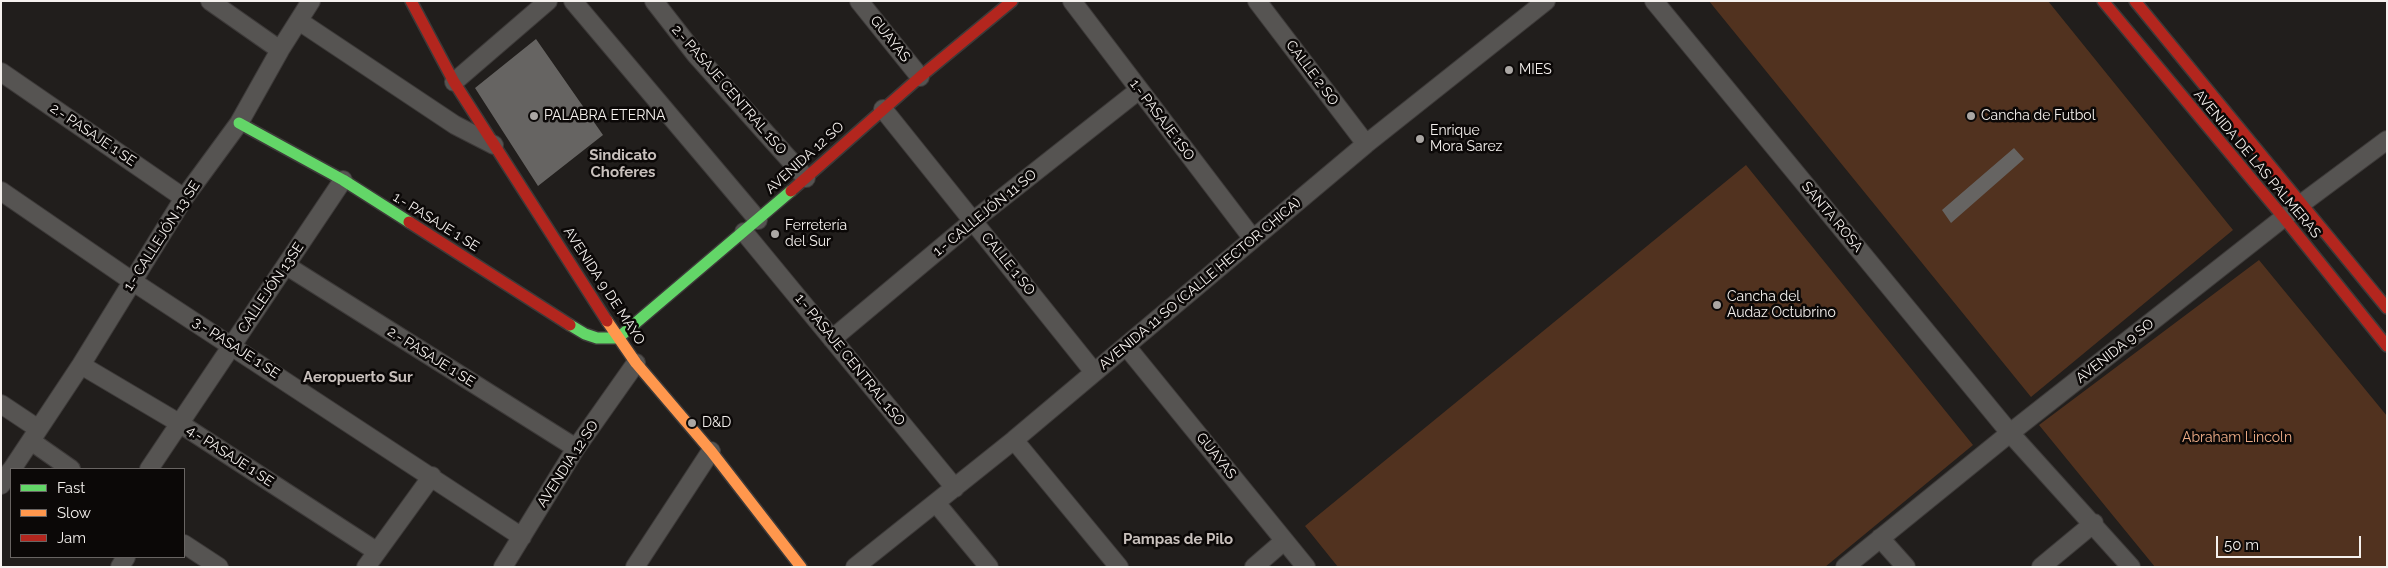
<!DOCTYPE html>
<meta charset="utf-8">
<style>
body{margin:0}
#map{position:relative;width:2388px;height:568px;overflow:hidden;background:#211e1c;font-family:Raleway,sans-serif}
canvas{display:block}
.frame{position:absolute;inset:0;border:2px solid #f5f1ee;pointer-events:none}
.legend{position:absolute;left:10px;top:468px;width:175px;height:90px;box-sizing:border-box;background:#0b0807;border:1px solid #696563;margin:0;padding:6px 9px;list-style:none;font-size:15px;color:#f5f1ee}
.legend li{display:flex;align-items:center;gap:10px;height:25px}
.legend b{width:25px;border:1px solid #696563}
.scale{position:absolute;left:2216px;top:536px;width:145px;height:22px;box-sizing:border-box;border:2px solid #f5f1ee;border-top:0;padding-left:6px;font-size:15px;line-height:18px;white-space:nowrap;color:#f5f1ee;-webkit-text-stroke:4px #0b0807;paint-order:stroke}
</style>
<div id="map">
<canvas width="2388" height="568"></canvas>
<div class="frame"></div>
<ul class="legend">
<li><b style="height:6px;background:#63d668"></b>Fast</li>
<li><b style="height:6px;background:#ff974d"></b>Slow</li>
<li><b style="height:6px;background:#b3261e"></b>Jam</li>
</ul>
<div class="scale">50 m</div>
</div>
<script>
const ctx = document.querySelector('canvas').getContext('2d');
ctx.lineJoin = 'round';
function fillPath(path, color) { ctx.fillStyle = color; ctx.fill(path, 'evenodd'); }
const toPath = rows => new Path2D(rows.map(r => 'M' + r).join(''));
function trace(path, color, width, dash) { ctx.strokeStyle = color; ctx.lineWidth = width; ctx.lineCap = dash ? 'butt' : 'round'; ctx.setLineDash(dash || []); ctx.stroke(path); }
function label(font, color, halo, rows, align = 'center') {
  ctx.font = font + ' Raleway,sans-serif'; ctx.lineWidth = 5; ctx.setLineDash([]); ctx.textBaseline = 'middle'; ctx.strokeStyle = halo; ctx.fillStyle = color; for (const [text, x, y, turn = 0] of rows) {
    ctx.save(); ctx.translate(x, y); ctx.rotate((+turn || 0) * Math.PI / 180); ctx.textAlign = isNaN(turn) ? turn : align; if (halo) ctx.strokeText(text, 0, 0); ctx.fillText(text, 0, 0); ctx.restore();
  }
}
fillPath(toPath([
 [1709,1,2048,1,2233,230,2031,397],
 [1746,165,1973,445,1825,567,1338,567,1305,526],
 [2259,260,2387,416,2387,567,2155,567,2039,425]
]), '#51321f');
fillPath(toPath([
 [536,39,603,135,538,186,475,88],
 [2014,148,2024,159,1951,223,1942,210]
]), '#666462');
const street = toPath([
 [210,1,280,50],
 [573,1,758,220],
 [654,1,696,55,806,178],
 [859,1,920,77],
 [1072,1,1253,239],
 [1257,1,1366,144],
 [1654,1,2010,433,2131,567],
 [299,21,455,125,494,145],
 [1,72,184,198],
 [454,82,548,1],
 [883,109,1094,372],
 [1,191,132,281,522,537],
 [744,232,955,488],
 [287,266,576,448],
 [832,339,973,221,1139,90],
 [1126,346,1306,567],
 [81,365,179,423,376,551],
 [1,404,37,428],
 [1014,440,1119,567],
 [31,441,71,469],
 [12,469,81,365,184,198,239,123,280,50,311,1],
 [149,469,343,180],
 [1,485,11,470],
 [936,503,989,567],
 [1880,538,1906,567],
 [184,544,219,567],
 [120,567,126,557],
 [366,567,432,476],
 [503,567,576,448,636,363],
 [635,567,711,451],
 [855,567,1014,440,1366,144,1546,1],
 [1254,567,1284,541],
 [1845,567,2010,433,2301,204,2387,140],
 [2041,567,2094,523]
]);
const fast = toPath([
 [239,123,343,180,409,222],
 [570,325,585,334,597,338,618,338,791,191]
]);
const slow = toPath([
 [607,321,636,363,711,451,801,567]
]);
const jam = toPath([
 [411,1,454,82,607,321],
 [2103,1,2284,218,2387,346],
 [2135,1,2387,308],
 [791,191,920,77,1012,1],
 [409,222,570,325]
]);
trace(street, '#3d3a39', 20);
trace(fast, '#3d3a39', 14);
trace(slow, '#3d3a39', 14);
trace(jam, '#3d3a39', 14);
trace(street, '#565452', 18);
trace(fast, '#63d668', 11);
trace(slow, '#ff974d', 11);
trace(jam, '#b3261e', 11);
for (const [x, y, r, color] of [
 [1509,70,5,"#aba7a4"],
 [534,116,5,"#aba7a4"],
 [1971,116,5,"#aba7a4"],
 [1420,139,5,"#aba7a4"],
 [775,234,5,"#aba7a4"],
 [1717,305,5,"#aba7a4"],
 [692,423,5,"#aba7a4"]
]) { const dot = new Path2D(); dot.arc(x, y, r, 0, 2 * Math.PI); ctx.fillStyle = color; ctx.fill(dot); trace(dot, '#0b0807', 2); }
label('14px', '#f5f1ee', '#0b0807', [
 ["GUAYAS",890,39,51],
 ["CALLE 2 SO",1312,73,53],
 ["2.- PASAJE CENTRAL 1SO",729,90,49],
 ["1.- PASAJE 1SO",1162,120,53],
 ["2.- PASAJE 1 SE",93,135,34],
 ["AVENIDA 12 SO",805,158,-42],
 ["AVENIDA DE LAS PALMERAS",2257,164,50],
 ["1.- CALLEJÓN 11 SO",985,213,-39],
 ["SANTA ROSA",1832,217,50],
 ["1.- PASAJE 1 SE",436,222,32],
 ["1.- CALLEJÓN 13 SE",162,236,-57],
 ["CALLE 1 SO",1008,264,51],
 ["AVENIDA 11 SO (CALLE HECTOR CHICA)",1200,284,-40],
 ["AVENIDA 9 DE MAYO",604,286,57],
 ["CALLEJÓN 13SE",271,288,-56],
 ["3.- PASAJE 1 SE",236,348,33],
 ["AVENIDA 9 SO",2115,351,-38],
 ["2.- PASAJE 1 SE",431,357,32],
 ["1.- PASAJE CENTRAL 1SO",850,360,51],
 ["4.- PASAJE 1 SE",230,456,33],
 ["GUAYAS",1216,456,51],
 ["AVENDIA 12 SO",568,464,-57]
]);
label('14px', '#f5f1ee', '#0b0807', [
 ["MIES",1519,70],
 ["PALABRA ETERNA",544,116],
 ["Cancha de Futbol",1981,116],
 ["Enrique",1430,131],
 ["Mora Sarez",1430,147],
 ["Ferretería",785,226],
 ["del Sur",785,242],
 ["Cancha del",1727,297],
 ["Audaz Octubrino",1727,313],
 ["D&D",702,423]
], 'left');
label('14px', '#efad87', '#0b0807', [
 ["Abraham Lincoln",2237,438]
]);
label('bold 15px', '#c8c0bc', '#0b0807', [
 ["Sindicato",623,155],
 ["Choferes",623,172],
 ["Aeropuerto Sur",358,377],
 ["Pampas de Pilo",1178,539]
]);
</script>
